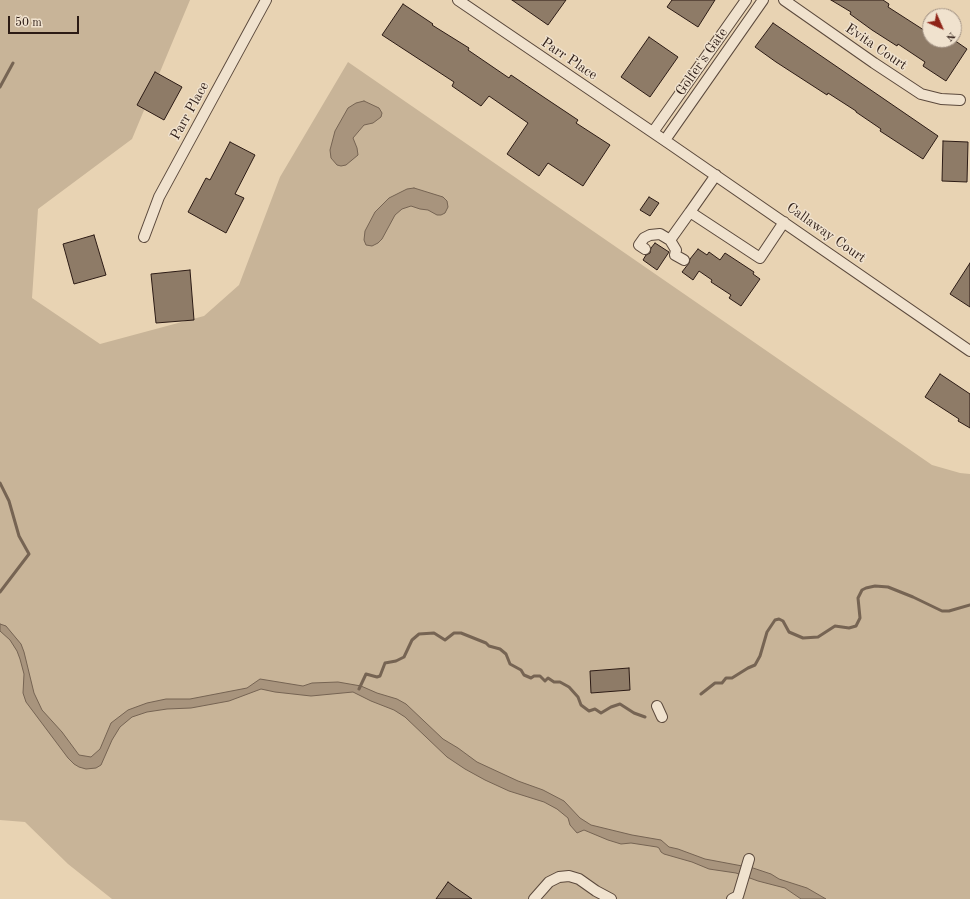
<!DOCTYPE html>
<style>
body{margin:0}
#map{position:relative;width:970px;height:899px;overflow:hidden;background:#e8d3b3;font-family:"Old Standard TT",serif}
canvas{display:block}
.north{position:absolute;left:922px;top:8px;width:40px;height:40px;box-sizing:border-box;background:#f0e2ce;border:1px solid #a29284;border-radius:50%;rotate:135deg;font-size:11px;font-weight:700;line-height:16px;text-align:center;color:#2c1b15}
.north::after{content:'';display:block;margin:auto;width:14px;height:18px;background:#8f2418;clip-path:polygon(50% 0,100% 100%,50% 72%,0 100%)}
.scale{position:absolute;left:8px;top:16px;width:71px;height:18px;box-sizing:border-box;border:2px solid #2c1b15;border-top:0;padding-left:5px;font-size:12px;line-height:14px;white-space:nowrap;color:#2c1b15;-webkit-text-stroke:3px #f0e2ce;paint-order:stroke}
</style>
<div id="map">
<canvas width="970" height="899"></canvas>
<div class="north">N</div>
<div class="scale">50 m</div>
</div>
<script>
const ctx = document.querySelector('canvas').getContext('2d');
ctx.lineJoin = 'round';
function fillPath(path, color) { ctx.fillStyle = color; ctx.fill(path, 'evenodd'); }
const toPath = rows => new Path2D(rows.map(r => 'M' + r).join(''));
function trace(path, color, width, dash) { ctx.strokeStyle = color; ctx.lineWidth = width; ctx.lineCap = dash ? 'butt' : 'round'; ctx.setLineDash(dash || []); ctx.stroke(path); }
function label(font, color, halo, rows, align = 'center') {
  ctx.font = font + ' "Old Standard TT",serif'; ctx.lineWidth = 3; ctx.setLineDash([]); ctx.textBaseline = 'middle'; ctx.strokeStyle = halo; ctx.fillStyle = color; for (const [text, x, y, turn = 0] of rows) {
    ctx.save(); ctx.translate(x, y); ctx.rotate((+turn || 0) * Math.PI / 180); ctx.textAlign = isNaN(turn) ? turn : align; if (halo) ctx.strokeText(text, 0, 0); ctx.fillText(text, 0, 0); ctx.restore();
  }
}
fillPath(toPath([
 [0,0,190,0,132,139,38,209,32,298,100,344,204,316,239,285,280,177,348,62,932,465,960,473,970,474,970,899,112,899,68,864,25,822,0,820]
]), '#c8b498');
const water = toPath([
 [364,101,379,108,382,113,381,117,373,123,364,125,353,138,357,148,358,155,346,165,341,166,337,165,331,158,330,150,335,131,348,108,356,103,364,101],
 [414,188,443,197,447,201,448,207,445,213,441,215,437,215,428,210,420,209,411,206,402,209,395,215,382,239,378,243,372,246,366,245,364,240,365,231,375,212,389,198,407,189,414,188],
 [0,624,6,626,21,644,24,652,34,693,42,710,62,732,79,755,91,757,100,749,111,723,128,710,147,703,166,699,190,699,247,688,260,679,303,686,312,683,338,682,361,686,377,693,397,699,406,704,443,739,458,748,477,762,518,781,543,790,564,801,580,818,591,825,632,835,661,840,669,847,678,849,705,859,753,868,771,874,779,879,807,888,826,899,801,899,785,888,758,881,736,873,709,869,692,862,664,854,661,852,659,848,657,847,631,843,621,844,608,840,584,830,577,833,570,825,568,818,557,809,544,802,509,791,485,780,465,769,447,757,405,717,394,710,371,701,353,692,311,696,275,692,261,689,229,701,191,708,167,709,147,712,132,717,120,727,112,740,101,765,96,768,86,769,79,767,74,764,68,758,26,702,23,693,24,674,20,659,17,651,10,640,0,631,0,624]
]);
fillPath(water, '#a8947d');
trace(water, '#766453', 1);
trace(toPath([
 [0,87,13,63],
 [0,483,9,501,19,536,29,554,0,592],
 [359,689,366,674,377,677,380,676,385,663,396,661,404,657,412,640,419,634,434,633,445,640,454,633,461,633,486,643,489,646,500,649,506,654,510,664,521,670,524,675,531,678,534,676,540,676,545,681,548,678,554,682,560,682,569,687,578,697,581,705,589,711,595,709,601,713,611,707,620,704,634,713,645,717],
 [701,694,715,683,722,683,726,678,732,678,748,668,755,665,760,656,767,632,775,620,779,619,783,621,789,632,803,638,818,637,835,626,849,628,856,626,860,618,858,598,862,590,866,588,875,586,888,587,913,597,942,611,949,611,970,605]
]), '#766453', 3);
const building = toPath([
 [512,0,566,0,548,25,512,0],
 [672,0,715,0,698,27,667,7,672,0],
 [831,0,883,0,889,4,888,7,930,34,930,40,954,40,967,49,946,81,923,66,925,62,898,44,897,46,872,30,850,14,851,12,831,0],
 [403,4,433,24,432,25,469,48,468,50,509,78,511,75,545,98,578,120,576,123,610,145,583,186,548,163,539,176,507,154,528,123,489,96,481,106,452,86,454,82,382,35,403,4],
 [773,23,938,136,923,159,880,131,881,129,856,112,856,111,828,93,827,95,776,62,755,47,773,23],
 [649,37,678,57,650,97,621,77,649,37],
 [155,72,182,87,164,120,137,105,155,72],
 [943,141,968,142,967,182,942,181,943,141],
 [230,142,255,155,235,194,244,198,226,233,188,212,206,178,210,180,230,142],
 [649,197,659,203,650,216,640,210,649,197],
 [94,235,106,275,74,284,63,244,94,235],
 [655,243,669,252,657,270,643,260,646,255,650,253,651,248,655,243],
 [698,249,707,255,709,252,720,260,725,253,754,272,753,274,760,279,741,306,729,298,731,295,711,282,712,280,699,271,693,280,682,272,689,263,690,259,698,249],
 [970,263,970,307,950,294,970,263],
 [190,270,194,320,156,323,151,274,190,270],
 [940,374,970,394,970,428,958,421,959,419,925,397,940,374],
 [629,668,630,690,591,693,590,671,629,668],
 [448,882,456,888,472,899,436,899,448,882]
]);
fillPath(building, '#8e7b67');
trace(building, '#2c1b15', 1);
const minor = toPath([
 [458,0,670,144,970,351],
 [784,0,874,63,921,94,941,99,960,100],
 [653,132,746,0],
 [665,140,763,0],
 [716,175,690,212,760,258,784,222],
 [144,237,159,197,266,0],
 [670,240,676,250,675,255,684,260],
 [645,249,639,245,644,238,650,235,660,234,670,240,690,212],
 [657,706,662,717],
 [534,899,549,882,559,877,569,876,579,879,596,891,611,899],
 [732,899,738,896,749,859]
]);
trace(minor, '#5b493c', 12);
trace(minor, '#f0e2ce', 10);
label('14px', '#2c1b15', '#f0e2ce', [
 ["Evita Court",876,47,34],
 ["Parr Place",569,59,34],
 ["Golfer's Gate",702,62,-55],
 ["Parr Place",190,111,-61],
 ["Callaway Court",826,233,35]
]);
</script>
